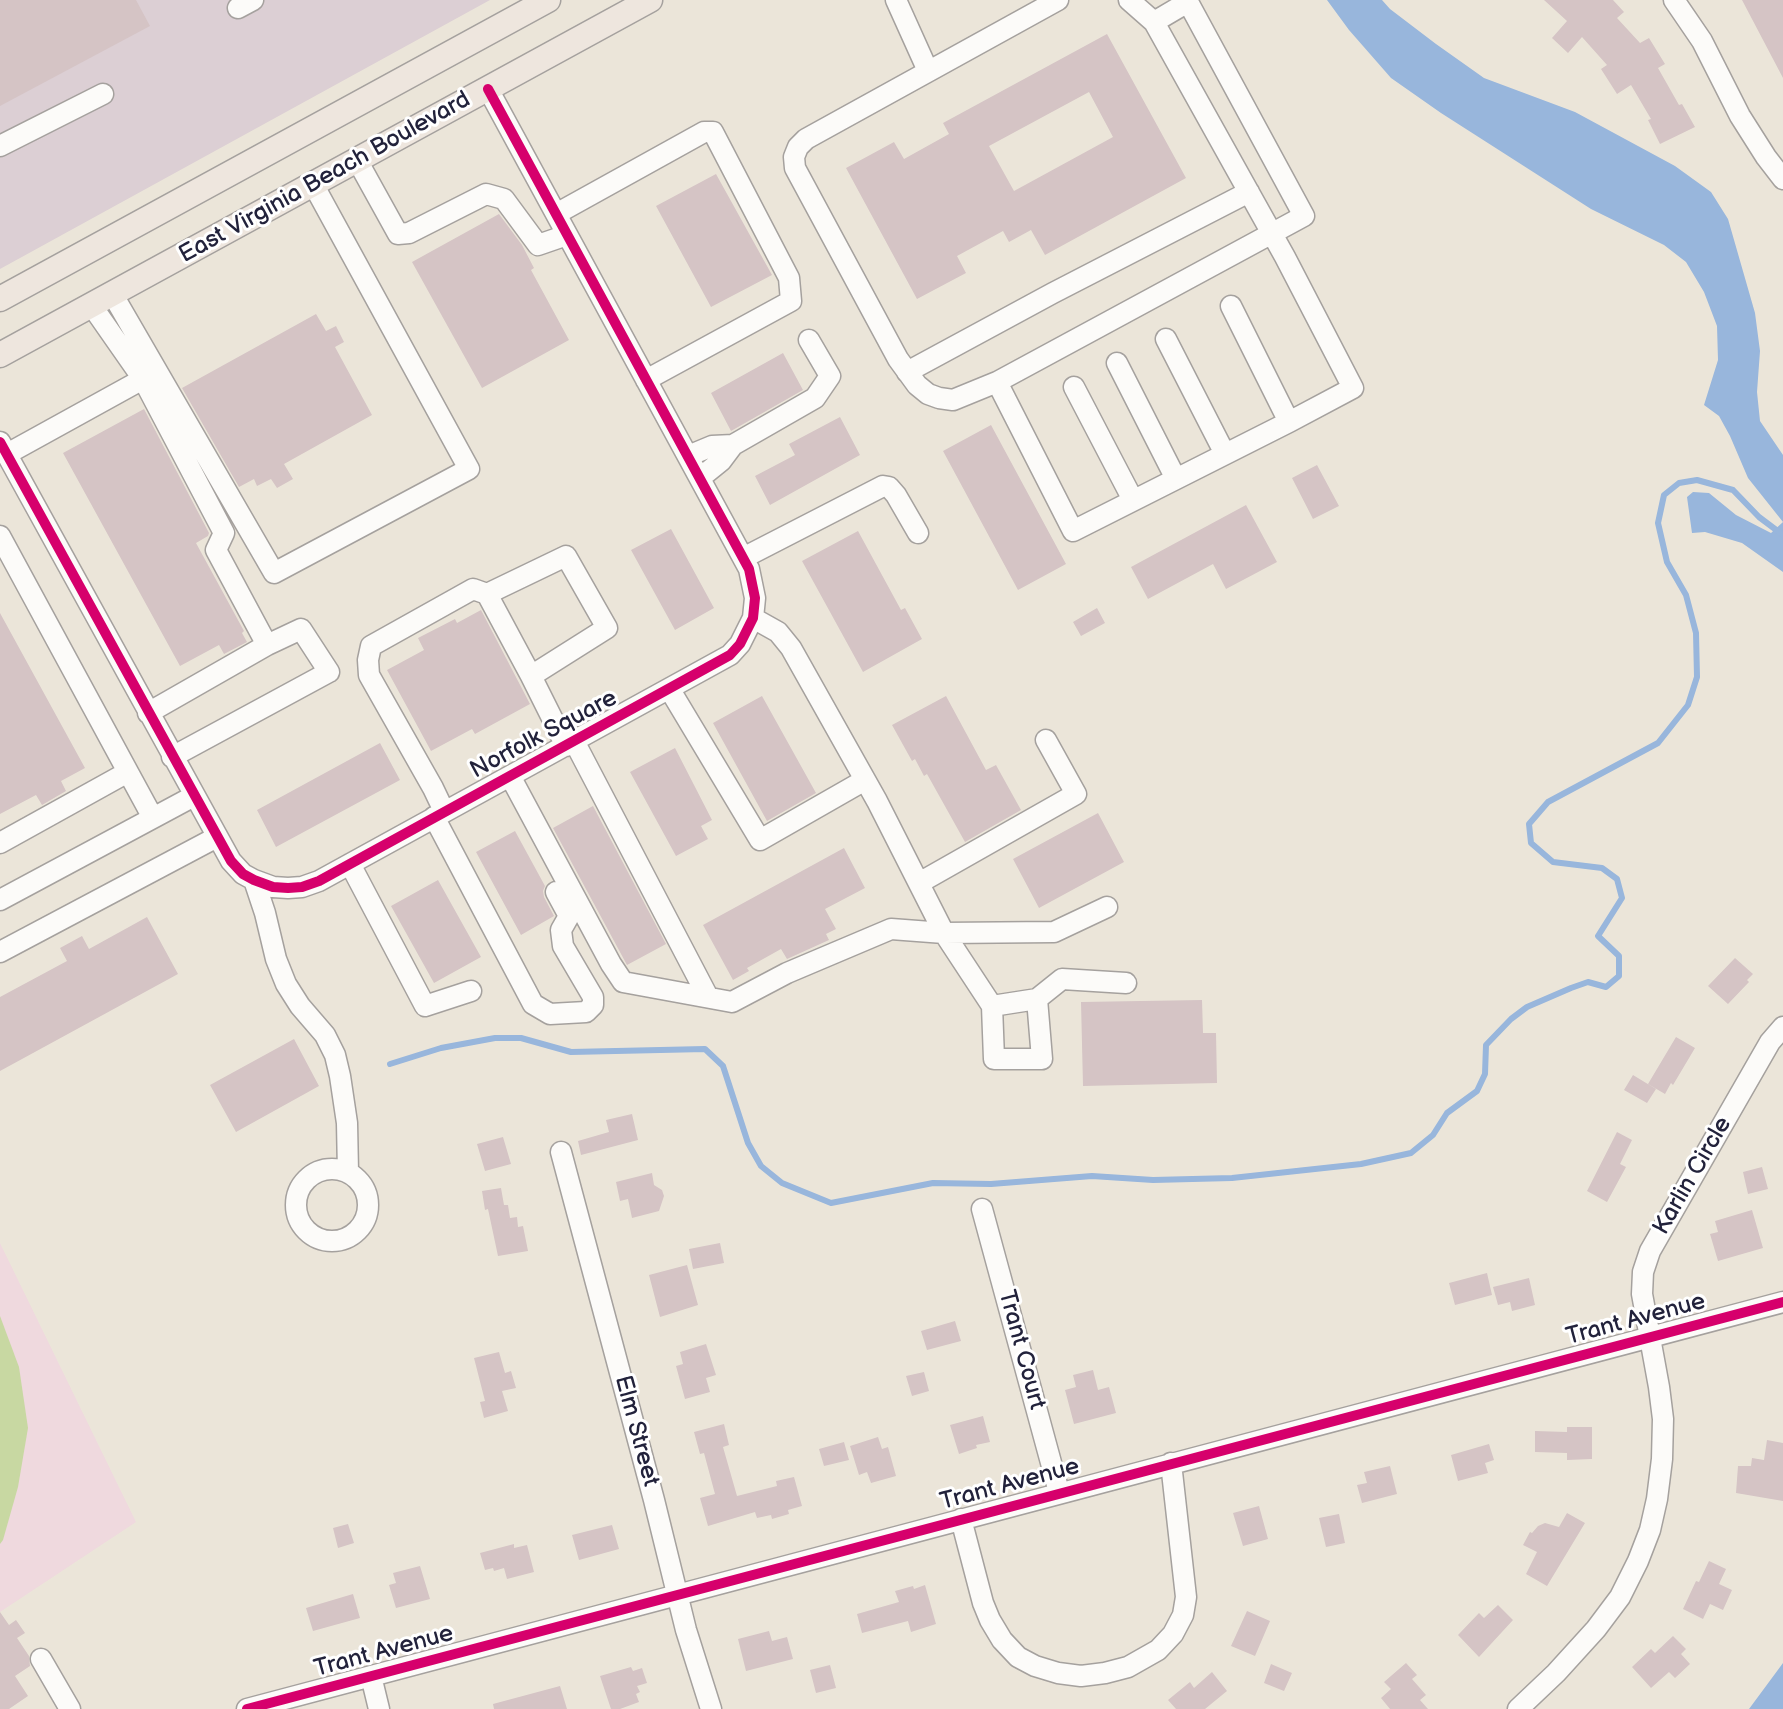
<!DOCTYPE html>
<style>
body{margin:0}
canvas{display:block;background:#ebe5d9}
</style>
<canvas width="1783" height="1709"></canvas>
<script>
const ctx = document.querySelector('canvas').getContext('2d');
ctx.lineJoin = 'round';
function fillPath(path, color) { ctx.fillStyle = color; ctx.fill(path, 'evenodd'); }
const toPath = rows => new Path2D(rows.map(r => 'M' + r).join(''));
function trace(path, color, width, dash) { ctx.strokeStyle = color; ctx.lineWidth = width; ctx.lineCap = dash ? 'butt' : 'round'; ctx.setLineDash(dash || []); ctx.stroke(path); }
function label(font, color, halo, rows, align = 'center') {
  ctx.font = font + ' "Balsamiq Sans",sans-serif'; ctx.lineWidth = 6; ctx.setLineDash([]); ctx.textBaseline = 'middle'; ctx.strokeStyle = halo; ctx.fillStyle = color; for (const [text, x, y, turn = 0] of rows) {
    ctx.save(); ctx.translate(x, y); ctx.rotate((+turn || 0) * Math.PI / 180); ctx.textAlign = isNaN(turn) ? turn : align; if (halo) ctx.strokeText(text, 0, 0); ctx.fillText(text, 0, 0); ctx.restore();
  }
}
fillPath(toPath([
 [0,1243,136,1522,0,1612]
]), '#efd9de');
fillPath(toPath([
 [0,0,490,0,0,269]
]), '#dccfd4');
fillPath(toPath([
 [0,1316,19,1367,28,1428,18,1487,3,1540,0,1544]
]), '#c8d8a2');
fillPath(toPath([
 [1327,0,1382,0,1390,9,1436,44,1484,78,1575,112,1675,166,1711,192,1728,219,1755,313,1760,351,1757,392,1760,421,1783,455,1783,572,1742,543,1705,532,1692,533,1687,497,1693,492,1709,493,1736,515,1771,533,1783,522,1748,478,1730,436,1719,416,1704,405,1718,360,1717,326,1704,292,1686,262,1664,245,1591,209,1441,113,1391,78,1349,30],
 [1783,1663,1783,1709,1749,1709]
]), '#98b6dc');
trace(toPath([
 [390,1064,441,1048,495,1038,521,1038,571,1052,705,1049,723,1066,748,1143,761,1166,782,1183,831,1203,933,1183,991,1184,1092,1176,1153,1180,1232,1178,1361,1164,1411,1153,1433,1135,1447,1113,1477,1091,1485,1074,1486,1045,1511,1019,1527,1007,1571,988,1588,982,1606,987,1619,976,1619,956,1598,936,1622,898,1617,879,1602,868,1553,862,1531,843,1529,824,1548,802,1658,743,1688,705,1697,677,1696,633,1686,595,1667,562,1658,523,1664,495,1679,483,1697,480,1733,490,1759,517,1783,535]
]), '#98b6dc', 6);
fillPath(toPath([
 [0,0,136,0,150,26,0,106],
 [1544,0,1613,0,1624,12,1617,18,1640,43,1649,38,1665,64,1658,68,1679,105,1682,104,1695,127,1660,144,1648,120,1651,119,1631,85,1617,94,1601,69,1607,65,1582,37,1568,53,1552,38,1567,21],
 [1742,0,1783,0,1783,78],
 [1107,34,1186,178,1045,255,1031,230,1009,242,1003,231,957,256,966,273,917,299,846,168,894,142,904,159,949,134,943,123],
 [1089,92,1113,137,1014,191,989,146],
 [716,174,772,275,711,307,656,206],
 [499,214,522,245,534,268,531,270,569,340,482,388,412,262],
 [316,314,326,331,336,326,344,342,335,347,372,415,284,464,293,479,277,488,271,479,257,486,254,479,239,487,182,388],
 [783,353,803,390,731,431,711,393],
 [144,409,209,533,208,536,196,543,244,631,242,633,247,642,224,654,219,645,180,666,63,453],
 [840,417,860,455,770,505,755,476,795,455,789,444],
 [991,425,1066,564,1018,590,943,451],
 [1317,465,1339,506,1313,519,1292,478],
 [1246,505,1277,562,1226,589,1213,564,1148,599,1131,567],
 [671,529,714,608,675,630,631,550],
 [858,531,901,610,905,608,922,639,863,672,802,561],
 [1097,608,1105,623,1081,636,1073,622],
 [481,610,530,704,475,734,472,729,431,751,387,670,424,650,418,638,455,619,457,623],
 [0,613,85,768,61,781,66,791,42,805,36,795,0,814],
 [762,696,816,793,767,821,713,723],
 [946,696,986,770,996,765,1021,810,965,842,927,774,924,776,915,759,912,761,892,725],
 [380,743,400,780,276,847,257,810],
 [675,748,712,820,701,826,708,839,676,856,630,772],
 [593,806,666,944,627,965,553,828],
 [1098,813,1124,862,1039,908,1013,859],
 [515,831,545,886,543,891,544,897,554,916,521,935,476,852],
 [844,848,865,888,825,909,836,929,826,934,829,940,787,959,781,949,747,968,749,971,733,980,703,925],
 [438,880,481,957,434,983,391,906],
 [147,917,178,974,0,1071,0,997,67,961,60,948,82,936,89,949],
 [1735,958,1753,974,1747,980,1749,982,1728,1004,1708,986],
 [1202,1000,1203,1033,1216,1033,1217,1083,1083,1086,1081,1002],
 [1676,1037,1695,1048,1673,1085,1671,1083,1665,1094,1648,1084],
 [294,1039,319,1086,236,1132,210,1085],
 [1633,1075,1656,1089,1647,1103,1624,1090],
 [632,1114,638,1140,581,1155,578,1141,609,1132,606,1120],
 [1617,1132,1632,1140,1620,1164,1626,1167,1607,1202,1587,1191],
 [503,1137,511,1164,485,1171,477,1144],
 [1762,1167,1768,1189,1748,1194,1743,1172],
 [652,1173,654,1185,662,1190,664,1196,659,1211,632,1218,628,1199,620,1201,616,1182],
 [501,1188,504,1205,508,1205,510,1218,517,1217,518,1227,523,1226,528,1251,498,1256,488,1209,485,1210,482,1191],
 [1752,1210,1763,1248,1718,1261,1710,1234,1718,1232,1715,1221],
 [720,1243,724,1263,693,1269,689,1249],
 [687,1265,698,1305,660,1317,649,1275],
 [1487,1273,1492,1295,1455,1305,1449,1283],
 [1529,1278,1535,1305,1512,1311,1510,1302,1498,1305,1493,1287],
 [955,1321,961,1341,927,1350,921,1331],
 [706,1344,716,1375,706,1378,710,1392,685,1399,676,1366,683,1364,680,1352],
 [499,1352,505,1373,511,1371,516,1388,502,1391,508,1411,484,1418,480,1402,485,1401,474,1358],
 [1093,1370,1098,1390,1109,1387,1116,1413,1074,1424,1065,1390,1076,1387,1073,1375],
 [924,1372,929,1391,912,1396,906,1376],
 [983,1416,990,1442,976,1445,977,1448,959,1454,950,1425],
 [724,1424,729,1445,723,1447,737,1496,777,1486,776,1481,794,1477,802,1506,788,1510,789,1514,772,1519,771,1515,757,1518,755,1512,708,1526,700,1498,715,1494,704,1453,700,1454,694,1432],
 [1567,1427,1592,1427,1592,1459,1567,1460,1567,1453,1535,1452,1535,1431,1567,1432],
 [878,1437,882,1449,888,1447,896,1476,871,1483,867,1472,859,1475,850,1446],
 [1767,1440,1783,1443,1783,1501,1736,1493,1738,1466,1751,1466,1752,1458,1764,1460],
 [844,1442,849,1460,824,1466,819,1449],
 [1489,1444,1494,1460,1485,1463,1488,1473,1458,1481,1451,1455],
 [1390,1466,1397,1494,1362,1503,1357,1485,1367,1483,1364,1472],
 [1259,1506,1268,1539,1243,1546,1233,1513],
 [1567,1513,1585,1523,1547,1586,1526,1574,1537,1552,1523,1545,1530,1532,1532,1533,1538,1526,1545,1523,1559,1527],
 [1339,1514,1345,1543,1326,1547,1319,1518],
 [348,1524,354,1543,338,1548,333,1528],
 [612,1525,619,1549,579,1560,572,1535],
 [514,1544,514,1548,527,1545,534,1572,507,1579,504,1568,494,1571,493,1568,485,1570,480,1553],
 [1709,1561,1726,1569,1719,1584,1732,1590,1723,1610,1710,1604,1703,1619,1683,1609,1696,1581,1699,1582],
 [420,1566,430,1599,396,1608,389,1585,396,1583,393,1573],
 [925,1585,936,1624,911,1632,908,1621,862,1633,857,1614,899,1602,895,1591,913,1586,914,1589],
 [353,1594,360,1618,313,1631,306,1608],
 [1498,1605,1513,1620,1479,1657,1458,1635,1479,1613,1484,1618],
 [1247,1611,1270,1621,1255,1656,1231,1646],
 [0,1612,9,1625,16,1620,25,1633,17,1638,29,1656,30,1666,15,1676,28,1696,9,1709,0,1709],
 [769,1631,772,1641,787,1637,793,1659,746,1671,738,1639],
 [1673,1636,1686,1649,1681,1654,1690,1664,1675,1678,1669,1672,1651,1688,1632,1667,1651,1649,1655,1653],
 [1406,1663,1417,1675,1412,1679,1426,1695,1420,1700,1428,1709,1390,1709,1381,1698,1391,1689,1384,1682],
 [1271,1664,1292,1673,1284,1691,1264,1683],
 [830,1665,836,1688,816,1693,810,1670],
 [631,1667,633,1671,642,1668,647,1683,637,1686,640,1692,636,1694,639,1702,620,1709,611,1709,600,1676],
 [1212,1672,1227,1691,1205,1709,1176,1709,1168,1700,1190,1682,1194,1688],
 [560,1686,567,1709,494,1709,493,1704]
]), '#d5c4c5');
const minor = toPath([
 [896,0,928,71],
 [1058,0,806,139,798,147,794,157,795,168,898,359,917,385,928,394,939,398,953,400,997,382,1304,216,1188,2,1154,22],
 [1674,0,1702,41,1740,116,1766,157,1783,179],
 [238,8,253,0],
 [0,146,103,94],
 [357,160,398,234,409,233,486,194,504,199,538,245,567,235],
 [556,214,704,132,713,132,789,278,791,301,646,380],
 [113,295,274,573,469,469,313,184],
 [1231,306,1289,422],
 [1166,339,1225,454],
 [1117,363,1176,479],
 [907,372,1053,293,1249,192],
 [143,379,224,533,216,550,267,645],
 [997,382,1073,531,1289,422,1353,388,1285,257,1154,22,1129,0],
 [1074,387,1133,500],
 [0,442,231,861,243,874,254,880,273,887,288,888,302,887,319,881,730,655,740,644,753,618,755,598,749,569,488,89],
 [733,445,815,398,830,376,809,340],
 [7,454,143,379,92,306],
 [688,456,712,446,733,445,721,461,700,478],
 [0,536,128,772,0,843],
 [743,558,883,486,889,487,896,495,918,533],
 [487,594,531,676],
 [753,618,778,632,791,648,877,801,944,933,992,1006,1037,999,1062,979,1126,983],
 [670,690,760,840,865,780],
 [148,713,267,645,301,629,329,672,172,757],
 [574,741,708,997],
 [128,772,153,818],
 [510,776,611,964,623,982,732,1002,787,973,891,929,944,933,1054,932,1107,907],
 [444,811,433,788,369,675,368,660,371,646,473,589,487,594,566,556,607,628,531,676,566,746],
 [434,817,533,1004,550,1014,586,1012,593,1005,593,997,563,946,561,930,569,916,556,892],
 [350,864,425,1006,471,991],
 [254,880,265,913,276,959,286,984,300,1006,325,1035,335,1055,340,1076,347,1123,348,1172],
 [919,883,1076,794,1046,740],
 [0,900,194,796],
 [0,952,217,837],
 [992,1006,994,1059,1042,1059,1037,999],
 [561,1152,654,1500,686,1630,711,1709],
 '296 1205a36 36 0 1 1 72 0a36 36 0 1 1-72 0Z',
 [982,1209,1059,1492],
 [961,1519,983,1603,990,1620,1002,1640,1018,1657,1035,1666,1058,1673,1081,1676,1105,1673,1128,1667,1158,1650,1173,1634,1183,1615,1186,1597,1171,1463],
 [41,1659,70,1709],
 [371,1676,379,1709],
 [247,1709,1783,1302],
 [1518,1709,1556,1673,1596,1629,1620,1597,1638,1561,1650,1530,1657,1499,1662,1459,1663,1419,1659,1387,1642,1294,1643,1272,1650,1251,1770,1042,1783,1027]
]);
const major = toPath([
 [0,299,548,0],
 [0,355,650,0]
]);
trace(minor, '#a5a19e', 23);
trace(major, '#a5a19e', 27);
trace(minor, '#fcfbf9', 20);
trace(major, '#eee6de', 24);
trace(toPath([
 [0,442,231,861,243,874,254,880,273,887,288,888,302,887,319,881,730,655,740,644,753,618,755,598,749,569,488,89],
 [247,1709,1783,1302]
]), '#d6006c', 10);
label('24px', '#22223b', '#fff', [
 ["East Virginia Beach Boulevard",325,178,-29],
 ["Norfolk Square",544,735,-28],
 ["Karlin Circle",1693,1176,-60],
 ["Trant Avenue",1636,1320,-15],
 ["Trant Court",1021,1350,75],
 ["Elm Street",636,1431,75],
 ["Trant Avenue",1010,1485,-15],
 ["Trant Avenue",384,1652,-15]
]);
</script>
